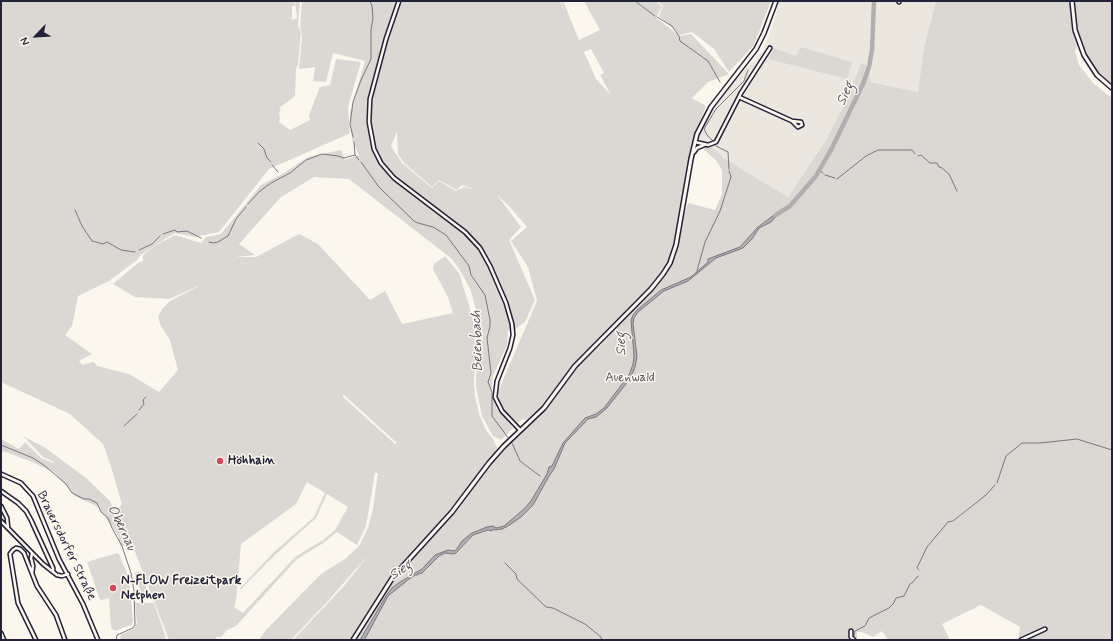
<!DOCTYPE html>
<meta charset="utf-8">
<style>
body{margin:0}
#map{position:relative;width:1113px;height:641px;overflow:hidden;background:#fbf7ec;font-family:Mynerve,sans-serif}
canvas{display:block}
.frame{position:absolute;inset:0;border:2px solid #22223b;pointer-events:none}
.north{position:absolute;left:16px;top:16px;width:40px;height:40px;-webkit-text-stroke:3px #fbf7ec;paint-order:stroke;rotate:245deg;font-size:11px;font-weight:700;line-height:16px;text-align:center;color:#22223b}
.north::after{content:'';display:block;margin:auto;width:14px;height:18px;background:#22223b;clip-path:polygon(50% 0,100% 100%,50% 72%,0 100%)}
</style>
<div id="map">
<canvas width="1113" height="641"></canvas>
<div class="frame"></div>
<div class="north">N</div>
</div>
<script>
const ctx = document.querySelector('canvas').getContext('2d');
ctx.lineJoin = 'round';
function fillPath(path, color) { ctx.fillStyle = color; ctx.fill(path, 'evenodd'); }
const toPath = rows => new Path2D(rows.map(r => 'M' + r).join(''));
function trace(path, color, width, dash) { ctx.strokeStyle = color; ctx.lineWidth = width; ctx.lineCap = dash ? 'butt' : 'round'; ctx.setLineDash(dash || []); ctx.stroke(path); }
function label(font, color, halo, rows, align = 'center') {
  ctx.font = font + ' Mynerve,sans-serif'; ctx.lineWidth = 3; ctx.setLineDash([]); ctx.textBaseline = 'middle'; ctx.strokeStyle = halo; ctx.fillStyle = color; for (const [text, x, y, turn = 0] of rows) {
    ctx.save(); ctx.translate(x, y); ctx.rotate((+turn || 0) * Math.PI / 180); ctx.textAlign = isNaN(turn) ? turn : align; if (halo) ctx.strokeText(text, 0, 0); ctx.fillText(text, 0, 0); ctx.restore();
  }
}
fillPath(toPath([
 [780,1,936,1,924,47,918,92,871,82,866,65,861,63,846,101,826,140,788,197,724,158,701,140,699,136,709,113,726,90,763,50,769,35]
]), '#ebe7df');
fillPath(toPath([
 [1,1,294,1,295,6,292,6,292,20,297,18,295,1,300,1,298,26,301,32,298,65,296,68,295,96,279,108,281,110,279,113,280,118,279,122,290,130,310,120,309,115,320,87,330,85,336,59,361,62,348,107,350,133,344,136,269,169,219,232,195,237,175,233,160,242,141,255,137,260,109,281,78,296,72,326,65,335,92,354,90,355,79,361,82,365,94,362,97,366,129,374,159,392,178,370,170,340,161,326,158,317,162,309,170,301,203,284,169,299,135,297,113,284,138,263,143,261,143,255,156,245,175,235,201,243,206,237,221,234,261,185,284,173,308,157,341,150,345,160,359,155,352,140,350,113,365,61,333,53,326,82,313,81,315,67,299,69,302,36,300,26,302,1,560,1,564,11,561,1,563,1,579,40,600,30,584,1,656,1,662,7,656,18,680,36,691,34,729,74,708,82,692,98,706,106,693,141,671,255,664,269,654,282,583,354,560,381,543,405,526,420,523,419,518,423,501,407,497,394,537,301,528,267,511,241,527,227,509,206,497,195,493,194,497,195,521,227,509,240,535,300,525,322,516,329,508,330,507,345,493,376,491,394,497,409,513,428,501,440,493,436,482,416,476,387,476,376,483,335,471,291,461,272,452,259,349,179,314,177,281,197,239,244,255,255,235,257,256,257,299,234,318,244,370,300,385,291,402,324,453,313,448,297,433,269,434,264,445,256,459,273,469,305,477,338,474,381,475,396,479,414,486,430,493,439,498,450,428,536,400,565,379,595,381,597,399,572,451,517,455,510,492,463,544,409,579,364,601,345,626,317,658,285,676,255,683,219,688,203,715,210,722,194,722,170,716,160,704,150,703,146,711,147,724,158,788,197,826,140,846,101,861,63,866,65,871,82,918,92,924,47,936,1,1112,1,1112,85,1100,76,1078,45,1075,51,1079,65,1094,84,1112,98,1112,640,1018,640,1020,627,981,605,942,624,950,640,888,640,882,631,873,637,862,632,857,632,857,640,293,640,344,586,369,554,327,602,291,640,259,640,266,630,321,574,345,559,359,546,368,528,373,509,378,473,375,473,366,526,357,545,337,532,325,542,297,559,236,626,227,630,221,637,216,637,216,640,169,640,132,544,120,546,118,535,98,507,75,496,55,473,32,462,6,452,1,451,1,439,19,449,25,442,41,458,53,463,54,462,43,457,23,436,44,447,86,478,110,501,115,512,122,504,111,467,103,444,70,414,1,382],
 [591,49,604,73,600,75,611,95,596,79,584,52],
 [397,131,398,154,404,163,432,187,439,180,457,190,462,185,475,190,464,187,456,191,439,181,432,188,402,163,391,146],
 [343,395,344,395,397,443,395,444,343,397],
 [307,482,325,493,314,517,274,552,240,588,240,590,276,554,316,518,327,494,348,507,335,530,323,540,295,557,243,613,234,607,236,600,241,544,296,504],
 [657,1,771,1,754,45,729,72,714,49,692,32,680,35,659,16,663,6],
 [801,47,852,62,847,79,768,59,773,48,796,56],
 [117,553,119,554,129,578,133,622,131,625,115,631,113,630,111,627,109,598,101,600,99,597,87,562],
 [140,571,150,597,144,600,134,573],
 [135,603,154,603,166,638,158,640,121,640,120,635,134,629,137,623]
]), '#dbd8d3');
const water = toPath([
 [781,211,771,222,759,228,752,239,743,248,716,258,688,281,664,291,638,312,634,318,633,323,637,357,635,367,633,372,626,384,606,409,596,417,588,419,565,443,554,469,549,476,533,505,521,517,508,526,502,529,495,530,493,529,492,531,488,530,473,535,456,553,453,554,445,553,439,556,421,574,419,573,418,575,415,575,409,579,388,596,366,637,364,640,360,640,386,596,392,588,400,582,422,569,435,555,448,550,454,551,456,550,462,541,472,533,487,527,493,526,496,528,504,526,524,509,531,501,547,474,549,467,552,466,563,443,585,418,596,414,604,408,629,375,633,364,634,356,631,320,633,315,637,310,661,290,691,277,708,262,708,259,740,247,758,227,778,212,781,211]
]);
fillPath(water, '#b1aeb0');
trace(water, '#787681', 1);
trace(toPath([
 [635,1,655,16],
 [657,17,672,26,679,36,680,41,708,61,720,82],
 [353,137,350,124,353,102,361,80,371,59,371,30,373,18,372,6,370,1],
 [713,141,707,135,704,129,716,109,744,81,748,70],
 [354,142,355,155,359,160],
 [258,143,264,149,267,158,271,162],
 [716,146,728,152,729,169],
 [918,156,921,155,930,163,937,163,939,167,942,168,949,174,957,191],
 [361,162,379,187,414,221,418,223,433,227,446,235,469,266,471,275,485,295,490,320,490,326,487,338,491,373,488,382,492,392,492,416,512,443,520,461,540,476],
 [272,165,278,172],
 [819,170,823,173],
 [825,175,835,178],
 [837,179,866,156,878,150,912,150,915,154],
 [248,204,260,191,271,183,290,173,306,160,322,154,338,156,344,158,355,155],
 [75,210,82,226,92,241,103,244,107,242,121,250,135,252],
 [163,234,175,230,177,232,187,231,201,238],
 [209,242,213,243,218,242,228,236,236,219,246,207],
 [139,250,152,244,160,236],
 [697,271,705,242,720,211,731,177,729,171],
 [139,410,144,404,143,400,146,397],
 [124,426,137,414],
 [1,445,33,458,45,466,66,484,72,493,84,499,89,499,97,503,101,512,108,518,112,528,122,546,131,573,134,591,135,625,133,628,117,635,116,640],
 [997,483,1006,456,1022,443,1040,443,1077,439,1112,450],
 [505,563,516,574,517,579,546,607,553,608,585,624,601,637,602,640],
 [919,570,917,568,927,547,948,522,953,521,986,495,995,485],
 [853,636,854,636,855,631,865,626,869,618,889,608,893,604,896,598,904,596,910,584,913,582,918,576],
 [849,640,850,639]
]), '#787681', 1);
trace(toPath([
 [776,215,790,206,816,176,832,148,863,84,869,67,872,50,874,1]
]), '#b1aeb0', 4.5);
const minor = toPath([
 [399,1,386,39,370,99,369,122,374,149,381,163,394,178,465,232,480,248,490,266,506,303,512,324,513,335,510,348,497,381,495,397,502,411,520,430],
 [899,2,899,1],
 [739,97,792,121,798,127,802,125,801,122,792,121],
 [695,142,708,145,716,142,741,93,770,48],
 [694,152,697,148,704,145],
 [1,474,21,483,33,496,59,559,83,604,98,640],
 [1,491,18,503,26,511,31,520,53,568,53,572],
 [1,506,7,518,8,528],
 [1,521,43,564,57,575,62,576,68,574],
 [32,554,31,558,33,566,32,573],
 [851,631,851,637,854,640],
 [1,633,4,640],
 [36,640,18,603,17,597,10,554,13,550,16,548,20,549,24,553,37,586,56,615,65,640],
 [1021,640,1045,629]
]);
const major = toPath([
 [1072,1,1075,30,1084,55,1097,75,1112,88],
 [353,640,393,577,452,512,489,463,504,446,544,408,575,366,651,289,663,274,670,263,676,245,691,159,697,134,711,107,756,49,764,33,776,1]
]);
trace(minor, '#22223b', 5.5);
trace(major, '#22223b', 6);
trace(minor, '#fbf7ec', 2.5);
trace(major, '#fbf7ec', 3);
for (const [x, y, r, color] of [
 [220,461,4,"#d1495b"],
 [113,588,4,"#d1495b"]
]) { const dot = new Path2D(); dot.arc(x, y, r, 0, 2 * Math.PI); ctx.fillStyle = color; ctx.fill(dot); trace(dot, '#fbf7ec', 1.5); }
label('13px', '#505061', '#fbf7ec', [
 ["Auenwald",630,378]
]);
label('bold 13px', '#22223b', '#fbf7ec', [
 ["Höhhain",228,461],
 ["N-FLOW Freizeitpark",121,581],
 ["Netphen",121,596]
], 'left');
label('13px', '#22223b', '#fbf7ec', [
 ["Brauersdorfer Straße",66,546,64]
]);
label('italic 14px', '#545364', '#fbf7ec', [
 ["Sieg",846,94,-65],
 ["Beienbach",478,341,-92],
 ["Sieg",622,344,-91],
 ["Obernau",121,528,64],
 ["Sieg",401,571,-33]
]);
</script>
